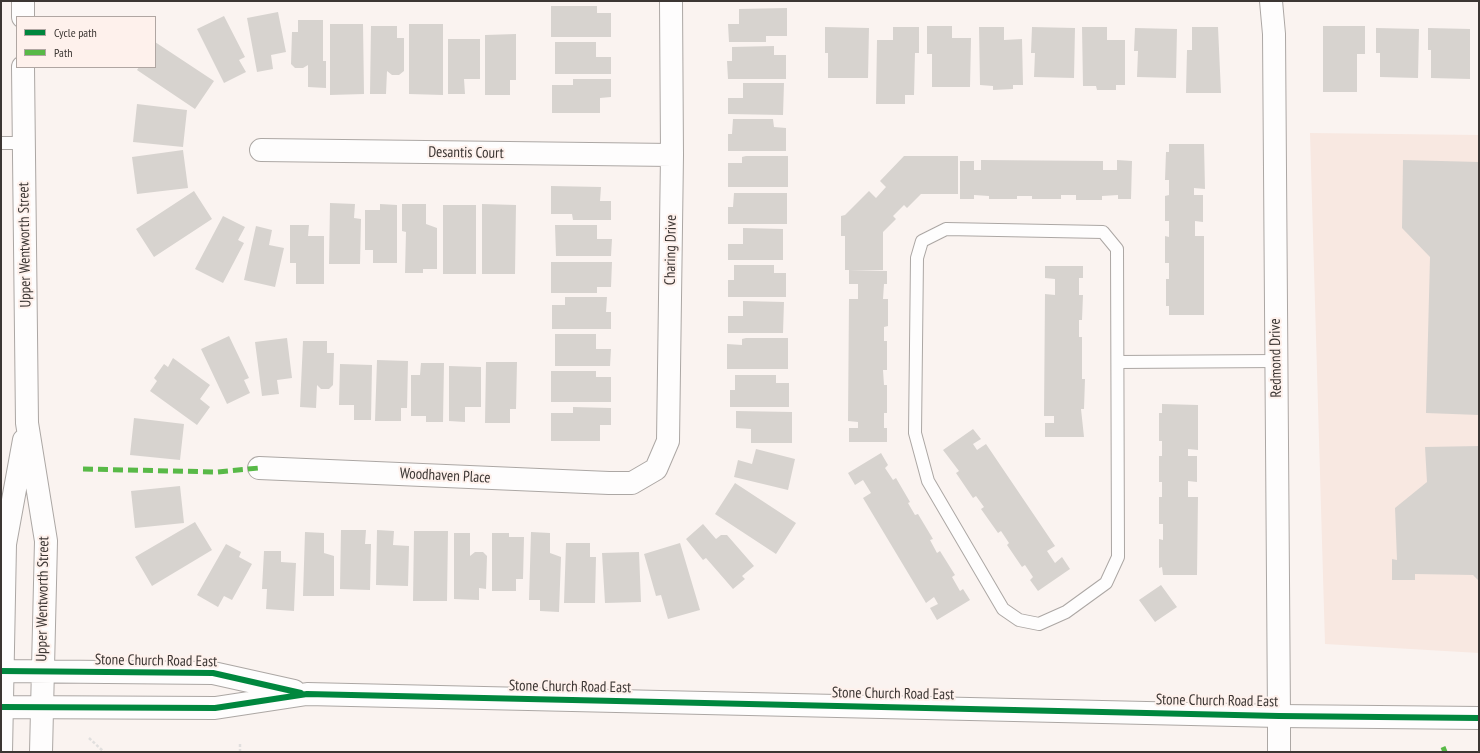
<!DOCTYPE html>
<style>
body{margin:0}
#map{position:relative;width:1480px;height:753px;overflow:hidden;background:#faf3f0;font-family:"PT Sans Narrow",sans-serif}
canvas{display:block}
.frame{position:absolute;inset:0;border:2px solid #3c3633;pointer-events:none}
.legend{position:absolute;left:16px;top:16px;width:140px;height:52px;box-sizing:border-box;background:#fef1ec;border:1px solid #b0a6a2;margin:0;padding:5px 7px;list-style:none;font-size:12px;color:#3c3633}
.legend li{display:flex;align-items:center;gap:8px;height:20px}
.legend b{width:20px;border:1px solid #b0a6a2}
</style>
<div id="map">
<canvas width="1480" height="753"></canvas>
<div class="frame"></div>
<ul class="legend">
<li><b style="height:5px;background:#00873e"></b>Cycle path</li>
<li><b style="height:5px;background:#58b947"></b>Path</li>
</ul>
</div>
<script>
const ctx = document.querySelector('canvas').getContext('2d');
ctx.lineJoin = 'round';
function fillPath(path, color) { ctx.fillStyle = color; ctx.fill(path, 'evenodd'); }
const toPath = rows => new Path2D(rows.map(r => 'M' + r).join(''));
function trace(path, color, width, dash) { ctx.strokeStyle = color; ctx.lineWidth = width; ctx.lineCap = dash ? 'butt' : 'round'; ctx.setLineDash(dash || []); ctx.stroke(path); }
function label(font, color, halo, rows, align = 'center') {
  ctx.font = font + ' "PT Sans Narrow",sans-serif'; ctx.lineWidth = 4; ctx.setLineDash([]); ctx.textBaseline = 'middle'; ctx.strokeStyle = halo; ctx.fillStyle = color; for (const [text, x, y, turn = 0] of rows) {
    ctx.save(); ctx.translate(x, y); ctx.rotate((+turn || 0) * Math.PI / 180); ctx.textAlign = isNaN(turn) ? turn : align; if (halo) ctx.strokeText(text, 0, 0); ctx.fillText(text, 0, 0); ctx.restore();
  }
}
fillPath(toPath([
 [1310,133,1479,135,1479,653,1325,644]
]), '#f8e8e1');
fillPath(toPath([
 [551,6,597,6,597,13,611,13,611,37,551,37],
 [787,8,787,36,766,36,766,42,729,42,728,24,739,24,739,9],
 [278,12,286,52,271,55,273,69,257,72,247,18],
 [224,16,245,57,239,60,246,72,224,83,197,29],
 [298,20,323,20,323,61,326,61,326,88,308,87,308,65,303,68,295,68,291,64,292,32,298,32],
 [330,24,363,24,364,94,330,95],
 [409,24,443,24,443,95,409,94],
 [371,26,397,26,397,38,404,38,404,71,399,75,392,75,387,71,386,94,370,94],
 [927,26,952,26,952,38,971,38,970,87,932,87,932,54,927,54],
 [1323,26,1365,26,1365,54,1357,54,1357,92,1323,92],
 [825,27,869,28,868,78,828,78,828,53,825,53],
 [893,27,919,27,919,53,915,53,914,95,905,95,905,104,876,104,877,40,893,40],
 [979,27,1004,27,1004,40,1022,39,1023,85,1013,85,1013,89,993,90,993,86,980,85],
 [1032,27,1075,28,1074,78,1034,77,1035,53,1031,53],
 [1082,27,1107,27,1107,40,1125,40,1125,85,1116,85,1116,90,1097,90,1096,86,1083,86],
 [1192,27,1218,27,1221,93,1186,93,1187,50,1192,50],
 [1135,28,1177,29,1176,78,1137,77,1138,51,1134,51],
 [1376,28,1419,29,1418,78,1380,77,1380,53,1376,53],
 [1428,28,1470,29,1470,79,1431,78,1431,50,1428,50],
 [516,34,516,80,510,80,510,95,485,95,485,35],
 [448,39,480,39,480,79,464,79,465,94,448,94],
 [155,42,214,81,195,109,137,70,139,67,155,67],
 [555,42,596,42,596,57,611,57,611,74,555,74],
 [774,46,774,55,786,55,786,79,728,79,727,61,732,61,732,47],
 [573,79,611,79,611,97,600,98,600,113,552,113,552,85,573,85],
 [743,83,784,83,783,115,728,114,728,98,743,98],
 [137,104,187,110,183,147,133,142],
 [733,119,773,119,774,127,786,128,786,151,728,151,728,134,732,134],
 [1169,144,1204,144,1205,189,1194,188,1194,195,1203,195,1203,222,1195,221,1195,236,1204,236,1204,315,1169,315,1169,306,1166,306,1166,279,1169,279,1169,263,1165,263,1165,236,1169,237,1169,221,1165,221,1165,196,1169,195,1169,180,1165,180,1166,152,1169,152],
 [183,150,188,188,137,194,132,157],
 [746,156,788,156,788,187,728,187,728,163,742,163,742,157],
 [904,156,958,156,958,194,921,194,907,208,904,205,893,216,896,219,883,232,883,270,845,270,845,236,841,236,841,216,845,215,869,191,876,198,886,187,880,181],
 [981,160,1103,161,1103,170,1117,170,1117,160,1132,161,1131,199,1118,199,1118,195,1102,196,1102,200,1076,200,1076,195,1061,195,1061,199,1032,199,1032,196,1017,196,1017,199,989,199,989,196,974,195,974,199,960,199,960,161,974,161,974,170,981,170],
 [1403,160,1479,162,1479,415,1426,413,1430,257,1402,228],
 [551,186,601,187,600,201,611,201,611,220,573,220,572,214,551,214],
 [194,191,212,219,154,257,136,229],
 [734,193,787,193,787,224,728,224,728,207,733,207],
 [330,203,355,204,354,218,361,219,360,264,329,264],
 [380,204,397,205,397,263,373,263,373,250,365,250,365,210,380,210],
 [402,204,426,204,426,224,437,228,437,269,423,269,423,273,405,273,406,232,402,231],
 [482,204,516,205,515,274,482,274],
 [443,205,476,205,476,274,443,274],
 [223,216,245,227,238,240,244,243,223,283,195,269],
 [290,225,309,225,308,236,324,236,324,284,296,284,296,263,290,263],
 [555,225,597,225,597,239,612,239,611,256,556,256],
 [256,226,272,230,269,245,284,248,275,287,244,280],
 [743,228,783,229,783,260,728,260,728,244,743,244],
 [551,262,612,262,611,287,597,287,597,293,551,293],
 [734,265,774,265,774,273,786,273,786,297,728,297,728,280,734,280],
 [1045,266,1083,266,1083,278,1079,278,1079,295,1083,295,1082,320,1079,320,1079,337,1082,337,1082,379,1085,379,1084,409,1081,409,1084,437,1045,437,1045,423,1054,423,1054,416,1044,416,1045,294,1055,295,1055,279,1045,278],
 [849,270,887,271,887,284,884,284,883,299,888,299,888,326,884,327,884,341,887,341,887,370,883,370,884,385,887,385,887,413,884,413,884,428,887,428,887,442,849,442,849,428,858,428,858,422,848,421,849,299,858,299,858,284,849,284],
 [565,297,607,297,606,312,611,312,611,329,552,329,552,305,565,305],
 [743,301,784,302,783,333,728,333,728,316,743,316],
 [555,334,596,334,596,349,611,349,610,366,555,366],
 [229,336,249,378,244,380,250,393,227,404,201,349],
 [287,338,292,378,277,380,279,394,262,396,255,342],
 [746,338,788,338,788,369,727,369,727,344,742,345,742,339],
 [303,341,327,341,327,353,334,353,333,385,329,389,321,389,317,385,316,408,300,407],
 [173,358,210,385,200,399,210,407,197,425,150,391,157,381,154,378,164,364,168,367],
 [377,360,408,361,407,408,401,408,401,421,375,421],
 [486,362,517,362,516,409,510,409,510,423,485,423],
 [421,363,444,363,443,422,426,422,426,416,411,416,411,375,420,375],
 [340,364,372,365,371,420,354,420,354,405,339,405],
 [449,366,481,367,481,407,465,407,465,422,449,421],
 [551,371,596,371,596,377,611,377,611,402,551,402],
 [735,375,776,375,776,383,789,383,789,407,730,407,730,390,735,390],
 [1162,404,1198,405,1198,450,1188,449,1188,456,1197,456,1197,482,1188,481,1188,497,1198,497,1197,575,1163,575,1162,567,1159,568,1159,539,1163,540,1163,524,1159,524,1159,497,1162,497,1162,482,1159,482,1159,456,1162,456,1162,441,1159,441,1159,413,1162,413],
 [573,407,611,408,611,425,600,425,600,441,551,441,551,413,573,413],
 [736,411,792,412,792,443,751,443,751,429,736,428],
 [134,418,184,424,180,460,130,455],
 [973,429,981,439,973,444,977,450,986,444,1055,546,1047,551,1055,563,1062,557,1070,569,1038,591,1030,580,1033,577,1025,565,1022,567,1007,545,1009,543,1001,531,998,533,981,509,984,507,976,496,973,498,956,473,959,471,943,450],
 [1479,446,1479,581,1473,575,1415,574,1415,580,1392,580,1392,559,1397,560,1395,508,1427,482,1425,447],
 [756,449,795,459,788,490,734,477,738,460,752,464],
 [881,453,888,465,885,468,893,480,896,478,910,502,908,503,915,515,918,514,933,539,930,540,937,553,940,551,955,575,952,577,960,591,963,589,970,600,937,620,930,608,938,604,934,597,926,603,863,498,871,493,863,480,855,485,848,473],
 [735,483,796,523,776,554,715,514],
 [180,486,184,523,135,528,131,491],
 [195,522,212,550,152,586,135,557],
 [703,524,716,539,721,535,727,535,754,566,742,576,745,579,733,589,706,558,703,560,686,539],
 [341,530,366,530,365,544,371,544,370,590,340,589],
 [377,530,394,531,393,545,409,546,408,586,376,585],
 [414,531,448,531,447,601,413,601],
 [305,532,324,533,324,553,334,556,334,596,303,596],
 [531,532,550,533,550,553,561,557,559,612,540,611,540,600,529,600],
 [454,533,470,533,470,556,475,552,483,552,487,556,486,589,479,588,479,600,454,599],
 [492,533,509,533,509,537,524,537,523,579,516,579,516,591,492,591],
 [566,543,590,543,590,557,596,557,595,603,564,603],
 [680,543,700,610,668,619,661,595,656,596,644,554],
 [226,544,241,552,239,557,252,564,232,600,224,596,218,607,197,595],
 [264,551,281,551,281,562,296,563,294,611,266,609,267,589,262,589],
 [639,552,641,602,605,603,602,553],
 [1161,585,1177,607,1155,622,1139,600]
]), '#d7d3cf');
const lane = toPath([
 [1,143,23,143],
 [946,229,1103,232,1117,249,1118,557,1106,583,1066,612,1039,624,1019,620,1003,609,928,481,915,433,917,258,922,241,946,229],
 [1118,362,1277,361]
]);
const street = toPath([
 [1271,1,1274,34,1279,716,1279,752],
 [261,150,672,155],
 [259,468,609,483,632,483,656,469,668,441,672,155,671,1]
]);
const secondary = toPath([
 [23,1,23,17],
 [23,67,27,423,46,541,41,752],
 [1,671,213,673,294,691],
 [1,707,215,708,307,694,1279,716,1479,718],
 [1,752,5,544,24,440]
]);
trace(lane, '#aca7a4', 14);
trace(street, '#aca7a4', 24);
trace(secondary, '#aca7a4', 24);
trace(toPath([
 [89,738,104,752],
 [240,752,240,743]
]), '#e1dfde', 2.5, [3, 2]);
trace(lane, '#fefdfd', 12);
trace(street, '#fefdfd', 22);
trace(secondary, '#fefdfd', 22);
trace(toPath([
 [83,469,217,472,259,468],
 [1443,747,1445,752]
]), '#58b947', 5, [10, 5]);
trace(toPath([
 [1,671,213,673,301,693],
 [1,707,215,708,307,694,1279,716,1479,718]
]), '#00873e', 6);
label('15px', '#3c3633', '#fef1ec', [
 ["Desantis Court",466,153,1],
 ["Upper Wentworth Street",25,245,-91],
 ["Charing Drive",671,250,-89],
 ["Redmond Drive",1276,358,-91],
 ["Woodhaven Place",445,476,3],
 ["Upper Wentworth Street",43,599,-89],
 ["Stone Church Road East",156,661,1],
 ["Stone Church Road East",570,687,1],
 ["Stone Church Road East",893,694,1],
 ["Stone Church Road East",1217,701,1]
]);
</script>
